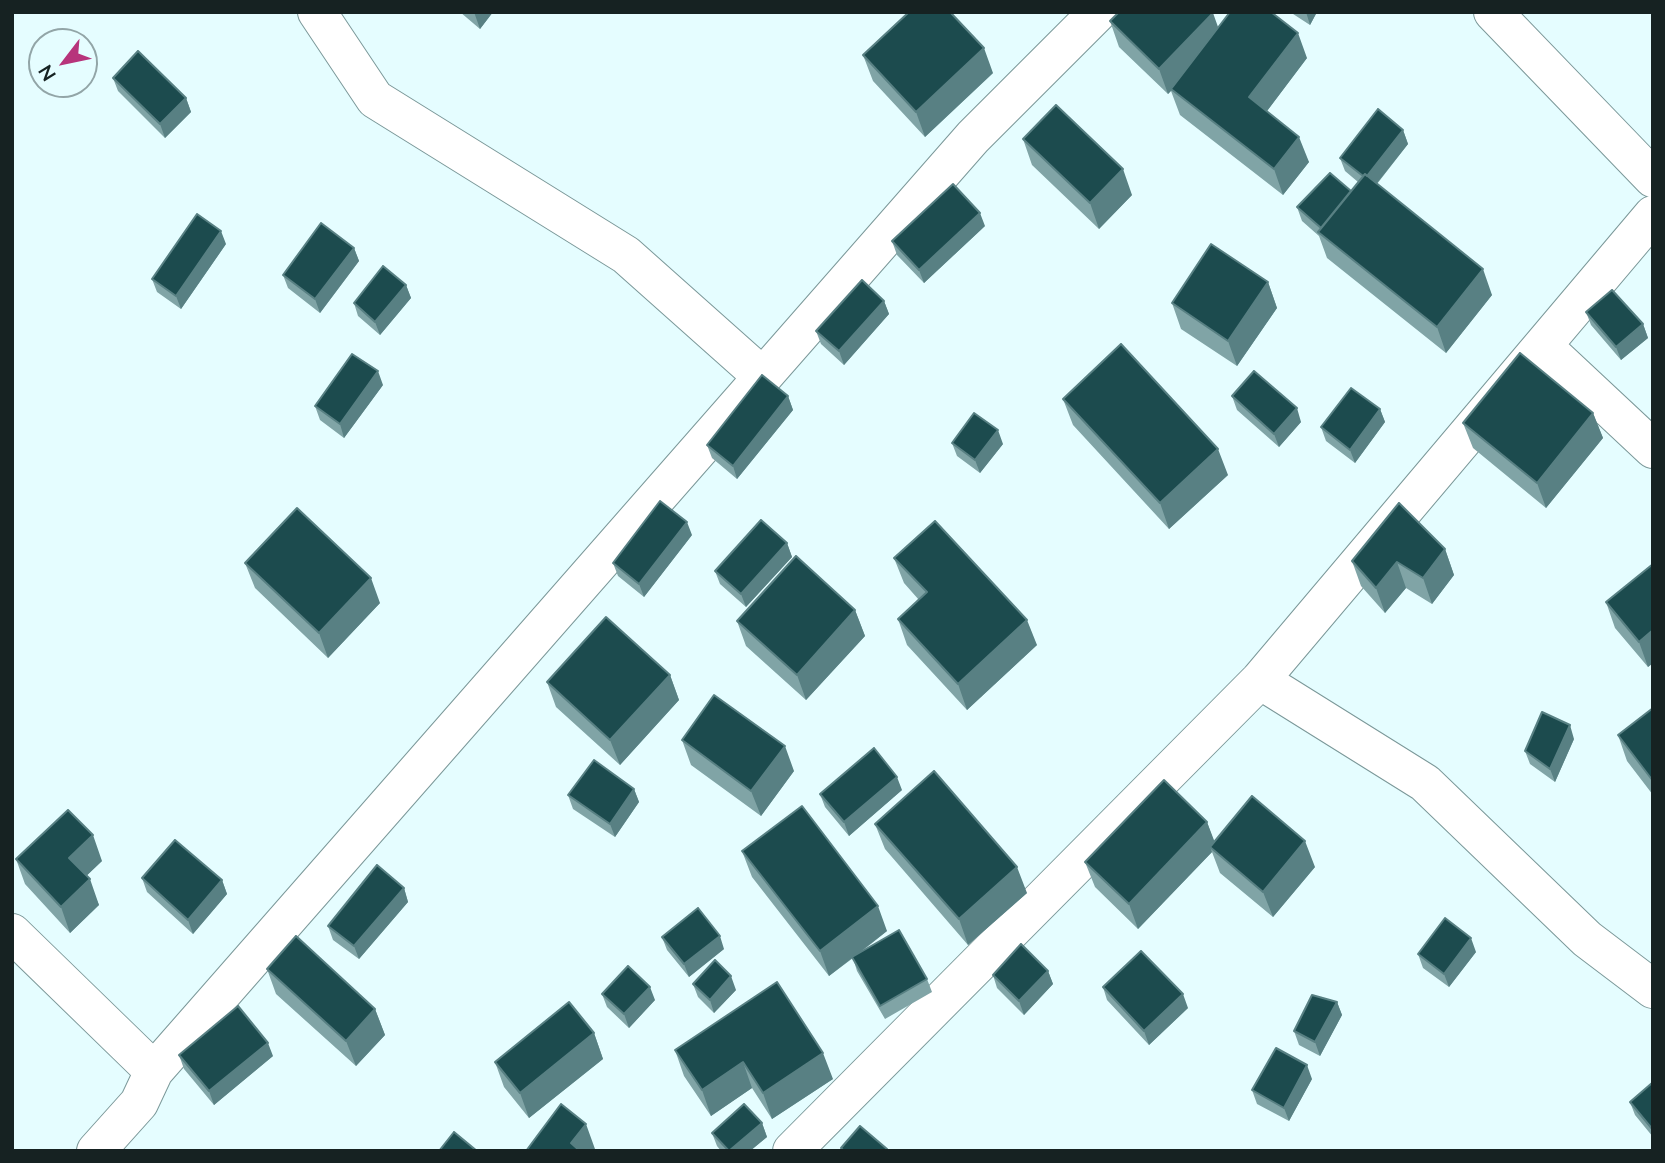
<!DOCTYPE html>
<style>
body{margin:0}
#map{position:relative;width:1665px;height:1163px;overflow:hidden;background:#e5fdff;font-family:Lato,sans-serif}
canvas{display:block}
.frame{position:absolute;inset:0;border:14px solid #162222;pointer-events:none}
.north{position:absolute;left:28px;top:28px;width:70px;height:70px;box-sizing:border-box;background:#e5fdff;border:2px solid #92a5a7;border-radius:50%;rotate:238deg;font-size:19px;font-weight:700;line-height:28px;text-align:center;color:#162222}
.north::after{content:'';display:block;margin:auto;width:24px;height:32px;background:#b7347b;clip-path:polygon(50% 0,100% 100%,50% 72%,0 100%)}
</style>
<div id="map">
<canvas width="1665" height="1163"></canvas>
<div class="frame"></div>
<div class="north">N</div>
</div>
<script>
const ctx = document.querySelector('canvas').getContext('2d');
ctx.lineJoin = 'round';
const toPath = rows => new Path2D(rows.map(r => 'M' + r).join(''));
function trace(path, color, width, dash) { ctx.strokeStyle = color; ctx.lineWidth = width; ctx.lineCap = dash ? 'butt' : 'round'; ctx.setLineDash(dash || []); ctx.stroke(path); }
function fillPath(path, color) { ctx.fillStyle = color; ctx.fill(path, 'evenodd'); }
const street = toPath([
 [317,12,375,99,626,255,763,377],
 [1493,12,1653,178],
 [1543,346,1653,449],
 [1260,680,1425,783,1587,939,1653,989],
 [12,933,154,1071],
 [96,1151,139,1103,154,1071,973,137,1098,12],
 [792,1151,1260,680,1653,215]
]);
trace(street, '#7b9899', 40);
trace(street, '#fff', 38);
fillPath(toPath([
 [460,12,493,12,480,29],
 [1290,12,1317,12,1310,25],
 [1110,21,1218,28,1307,58,1267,111,1309,162,1283,195,1180,115,1171,91,1168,94,1119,47],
 [863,55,993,73,925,137,873,81],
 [113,78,186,98,191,112,165,138,118,91],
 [1403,130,1408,144,1377,184,1492,295,1446,353,1327,258,1319,236,1302,221,1297,207,1351,191,1358,182,1345,171,1340,158],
 [1023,139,1132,195,1099,229,1032,165],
 [985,226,924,283,897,255,892,241],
 [226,244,181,309,157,292,152,279],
 [354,248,359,261,320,313,288,288,283,275],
 [1268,282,1277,308,1237,366,1181,329,1172,303],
 [406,285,411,298,380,335,358,316,354,303],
 [884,301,889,314,844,365,821,344,816,331],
 [1586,312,1643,324,1648,338,1621,360,1591,325],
 [383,385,344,438,320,420,315,406],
 [788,396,793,410,737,479,712,458,707,445],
 [1232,396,1301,422,1279,447,1237,410],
 [1063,399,1228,475,1169,529,1073,425],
 [1380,409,1385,422,1355,463,1326,441,1321,427],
 [1593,413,1603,438,1546,508,1473,448,1463,423],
 [952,443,1003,444,980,473,957,456],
 [692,535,644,597,618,576,613,563],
 [787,543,792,557,746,607,720,584,715,571],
 [1445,549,1454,575,1432,604,1406,588,1385,613,1361,586,1352,561],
 [894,558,1037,645,967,710,907,645,898,619,919,600,904,583],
 [245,563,380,603,328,658,255,588],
 [1653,564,1653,663,1648,667,1615,628,1606,602],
 [855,610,865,636,806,700,746,646,737,621],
 [670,675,679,700,620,765,556,707,547,682],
 [1653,708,1653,795,1627,761,1618,735],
 [1574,739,1555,782,1530,764,1525,751],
 [682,740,794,771,761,816,691,765],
 [634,789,639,802,615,837,573,809,568,795],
 [902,790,849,836,825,807,820,794],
 [1207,822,1214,842,1315,867,1273,917,1220,873,1212,852,1138,929,1095,887,1085,862],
 [875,824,1027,893,968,945,885,849],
 [742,851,887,931,856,956,927,979,932,992,885,1019,857,971,853,958,829,976,752,877],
 [16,859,102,861,86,876,99,905,70,933,25,884],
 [142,878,222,880,227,894,193,934,147,892],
 [404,888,408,902,359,959,333,940,328,926],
 [662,937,724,949,689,977,667,950],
 [1476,952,1449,987,1423,968,1418,954],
 [267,969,375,1009,385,1035,356,1066,276,994],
 [1048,971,1053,984,1024,1015,997,988,993,975],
 [693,984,736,990,714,1013,698,997],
 [1103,987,1188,1008,1149,1045,1107,1000],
 [602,994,655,1000,629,1028,607,1007],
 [1337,1002,1342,1015,1320,1056,1299,1045,1294,1031],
 [594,1033,603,1059,529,1118,504,1087,495,1062],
 [675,1050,833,1079,772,1119,752,1088,711,1116,684,1076],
 [179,1055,273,1056,214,1105,184,1069],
 [1312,1079,1289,1121,1257,1104,1252,1090],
 [1653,1084,1653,1137,1635,1115,1630,1102],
 [762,1123,767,1137,750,1151,721,1151,717,1146,712,1133]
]), '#80a4a6');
fillPath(toPath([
 [474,12,493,12,480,29],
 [1306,12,1317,12,1310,25],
 [1213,13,1222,38,1168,94,1159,69],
 [1298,33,1307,58,1258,123,1249,97],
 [984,48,993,73,925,137,916,112],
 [186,98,191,112,165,138,160,124],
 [1403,130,1408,144,1370,192,1365,178],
 [1299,137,1309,162,1283,195,1274,169],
 [1123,169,1132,195,1099,229,1090,203],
 [980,213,985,226,924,283,919,270],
 [221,231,226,244,181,309,176,296],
 [354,248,359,261,320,313,315,299],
 [1483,269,1492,295,1446,353,1437,327],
 [1268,282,1277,308,1237,366,1228,341],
 [406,285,411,298,380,335,375,322],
 [884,301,889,314,844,365,839,351],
 [1643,324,1648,338,1621,360,1616,347],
 [378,371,383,385,344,438,340,424],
 [788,396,793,410,737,479,733,466],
 [1297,408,1301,422,1279,447,1274,434],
 [1380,409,1385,422,1355,463,1350,450],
 [1593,413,1603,438,1546,508,1537,483],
 [998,430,1003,444,980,473,975,460],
 [1218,449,1228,475,1169,529,1160,503],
 [687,522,692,535,644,597,639,584],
 [787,543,792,557,746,607,741,594],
 [1445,549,1454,575,1432,604,1423,578],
 [1397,562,1406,588,1385,613,1376,588],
 [371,578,380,603,328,658,319,633],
 [855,610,865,636,806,700,797,675],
 [1027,620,1037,645,967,710,958,684],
 [1653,630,1653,663,1648,667,1639,642],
 [670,675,679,700,620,765,610,740],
 [1570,725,1574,739,1555,782,1550,769],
 [785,746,794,771,761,816,751,791],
 [897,777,902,790,849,836,844,822],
 [634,789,639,802,615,837,610,824],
 [1207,822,1217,848,1210,847,1212,852,1138,929,1129,904],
 [93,835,102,861,79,883,69,858],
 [1305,841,1315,867,1273,917,1263,892],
 [1017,867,1027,893,968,945,959,919],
 [90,879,99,905,70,933,61,907],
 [222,880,227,894,193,934,188,920],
 [404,888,408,902,359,959,354,946],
 [878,906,887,931,829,976,820,951],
 [720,936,724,949,689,977,684,964],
 [1471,938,1476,952,1449,987,1444,974],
 [1048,971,1053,984,1024,1015,1019,1001],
 [731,976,736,990,714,1013,710,1000],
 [650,987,655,1000,629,1028,624,1014],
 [1183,994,1188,1008,1149,1045,1144,1031],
 [1337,1002,1342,1015,1320,1056,1315,1042],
 [375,1009,385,1035,356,1066,346,1041],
 [594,1033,603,1059,529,1118,520,1093],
 [268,1043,273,1056,214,1105,209,1091],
 [823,1053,833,1079,772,1119,763,1093],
 [743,1062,752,1088,711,1116,702,1090],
 [1307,1065,1312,1079,1289,1121,1284,1108],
 [762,1123,767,1137,750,1151,730,1151],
 [586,1124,595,1149,594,1151,573,1151,571,1143]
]), '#588083');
const building = toPath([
 [909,12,950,12,984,48,916,112,863,55,909,12],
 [1119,12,1212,12,1213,13,1159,69,1110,21,1119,12],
 [1230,12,1271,12,1298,33,1249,97,1299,137,1274,169,1171,89,1230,12],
 [138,51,186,98,160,124,113,78,138,51],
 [1056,105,1123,169,1090,203,1023,139,1056,105],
 [1378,109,1403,130,1367,176,1365,174,1363,176,1340,158,1378,109],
 [1330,173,1351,191,1321,228,1297,207,1330,173],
 [1365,174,1483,269,1437,327,1318,232,1365,174],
 [953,184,980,213,919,270,892,241,953,184],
 [197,214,221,231,176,296,152,279,197,214],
 [321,223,354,248,315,299,283,275,321,223],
 [1211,244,1268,282,1228,341,1172,303,1211,244],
 [383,266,406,285,375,322,354,303,383,266],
 [862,280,884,301,839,351,816,331,862,280],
 [1612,290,1643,324,1616,347,1586,312,1612,290],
 [1121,344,1218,449,1160,503,1063,399,1121,344],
 [1520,353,1593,413,1537,483,1463,423,1520,353],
 [352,354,378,371,340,424,315,406,352,354],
 [1254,371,1297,408,1274,434,1232,396,1254,371],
 [762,375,788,396,733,466,707,445,762,375],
 [1351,388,1380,409,1350,450,1321,427,1351,388],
 [974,413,998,430,975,460,952,443,974,413],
 [660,501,687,522,639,584,613,563,660,501],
 [1399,503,1445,549,1423,578,1397,562,1376,588,1352,561,1399,503],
 [297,508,371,578,319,633,245,563,297,508],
 [761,520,787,543,741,594,715,571,761,520],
 [935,521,1027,620,958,684,898,619,927,592,894,558,935,521],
 [796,556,855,610,797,675,737,621,796,556],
 [1653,564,1653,630,1639,642,1606,602,1653,564],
 [606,617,670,675,610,740,547,682,606,617],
 [714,695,785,746,751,791,682,740,714,695],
 [1653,708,1653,781,1618,735,1653,708],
 [1542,712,1570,725,1550,769,1525,751,1542,712],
 [874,748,897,777,844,822,820,794,874,748],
 [594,760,634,789,610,824,568,795,594,760],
 [934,771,1017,867,959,919,875,824,934,771],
 [1164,780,1207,822,1129,904,1085,862,1164,780],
 [1252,796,1305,841,1263,892,1210,847,1252,796],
 [802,806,878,906,820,951,742,851,802,806],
 [68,810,93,835,69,858,90,879,61,907,16,859,68,810],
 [175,840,222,880,188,920,142,878,175,840],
 [377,865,404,888,354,946,328,926,377,865],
 [698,908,720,936,684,964,662,937,698,908],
 [1445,918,1471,938,1444,974,1418,954,1445,918],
 [899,930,927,979,880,1006,852,957,899,930],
 [296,936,375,1009,346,1041,267,969,296,936],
 [1021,944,1048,971,1019,1001,993,975,1021,944],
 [1141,951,1183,994,1144,1031,1103,987,1141,951],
 [715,960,731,976,710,1000,693,984,715,960],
 [628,966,650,987,624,1014,602,994,628,966],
 [777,982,823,1053,763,1093,743,1062,702,1090,675,1050,777,982],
 [1312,995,1337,1002,1315,1042,1294,1031,1312,995],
 [569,1002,594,1033,520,1093,495,1062,569,1002],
 [238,1006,268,1043,209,1091,179,1055,238,1006],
 [1276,1048,1307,1065,1284,1108,1252,1090,1276,1048],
 [1652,1083,1653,1084,1653,1130,1630,1102,1652,1083],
 [561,1104,586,1124,571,1143,580,1151,526,1151,561,1104],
 [744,1104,762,1123,729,1151,712,1133,744,1104],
 [860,1126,887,1149,886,1151,844,1151,841,1148,860,1126],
 [454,1132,477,1151,439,1151,454,1132]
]);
fillPath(building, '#1c4b4e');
trace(building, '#588083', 2);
</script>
